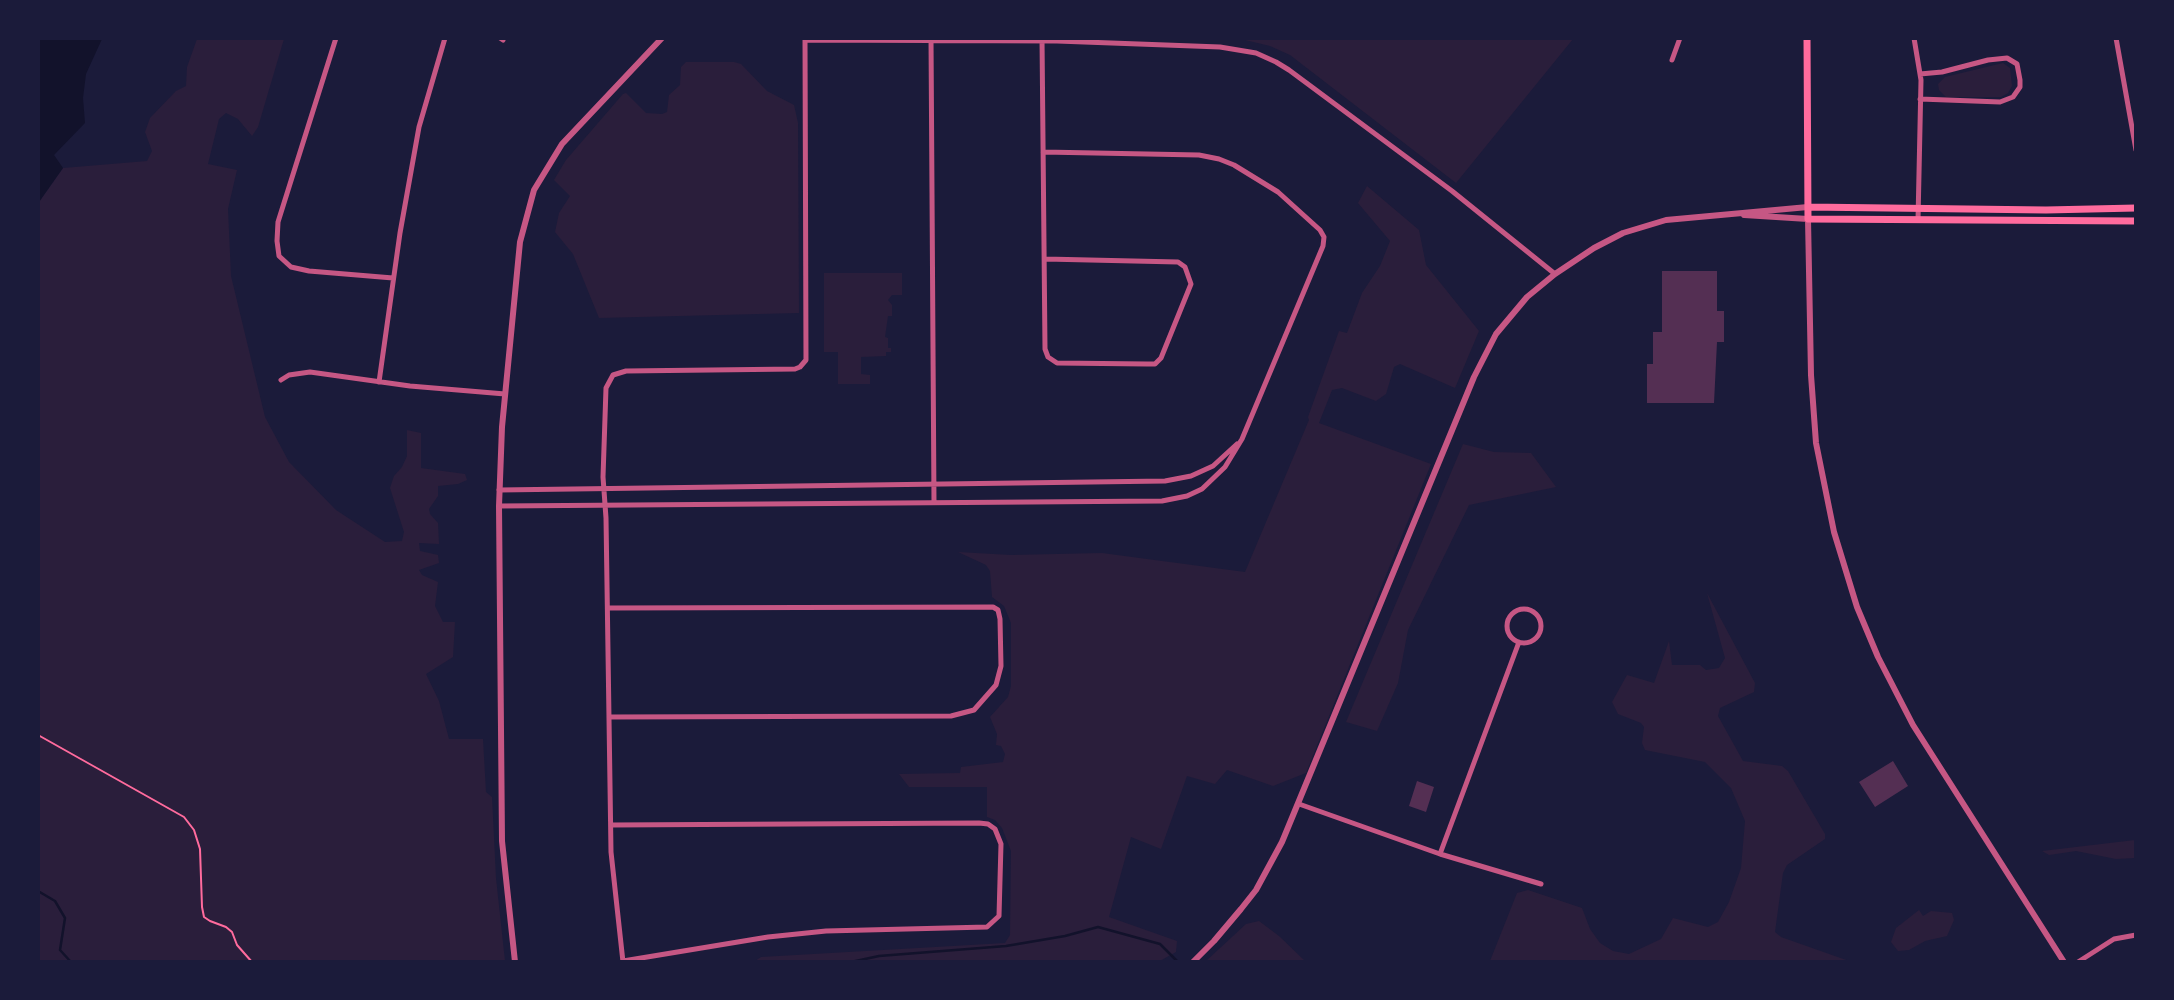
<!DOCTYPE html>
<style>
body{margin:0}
#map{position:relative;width:2174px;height:1000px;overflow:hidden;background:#1b1b3a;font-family:Literata,serif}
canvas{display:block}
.frame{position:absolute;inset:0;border:40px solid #1b1b3a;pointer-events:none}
</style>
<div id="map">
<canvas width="2174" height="1000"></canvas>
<div class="frame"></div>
</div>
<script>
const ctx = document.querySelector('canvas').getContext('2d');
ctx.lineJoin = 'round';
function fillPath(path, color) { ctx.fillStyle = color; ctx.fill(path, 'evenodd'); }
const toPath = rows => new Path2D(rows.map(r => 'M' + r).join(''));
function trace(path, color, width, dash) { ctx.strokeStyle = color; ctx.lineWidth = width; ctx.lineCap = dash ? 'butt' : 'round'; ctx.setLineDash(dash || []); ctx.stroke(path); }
fillPath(toPath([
 [197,39,284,39,258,127,252,136,238,119,226,113,219,119,208,164,237,170,228,209,231,276,265,417,289,462,336,510,385,542,402,541,404,532,390,488,394,476,402,467,407,456,407,430,421,433,421,468,465,474,467,480,458,484,438,486,438,496,429,509,430,514,438,523,439,544,419,543,420,551,438,555,439,563,419,570,422,575,438,582,435,606,443,622,455,622,453,657,426,674,439,701,449,739,483,739,486,792,492,797,496,878,505,961,39,962,39,202,63,168,147,161,152,151,145,132,150,118,176,91,186,86,187,67],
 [1241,39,1573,38,1573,39,1456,183,1290,55,1270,46],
 [686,62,734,62,741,64,767,91,794,105,798,123,799,313,599,318,573,254,555,232,559,213,570,196,554,180,566,160,623,94,626,93,646,113,662,114,667,112,669,95,680,85,681,67],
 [2003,63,2010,68,2012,86,2008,93,2001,97,1946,97,1939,90,1938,84,1945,77],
 [1367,186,1419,230,1426,265,1479,331,1455,388,1400,364,1394,367,1386,394,1376,401,1342,388,1332,390,1319,423,1431,464,1306,773,1273,786,1227,770,1215,784,1187,776,1161,849,1131,837,1109,917,1177,941,1176,952,1158,962,755,961,761,957,1005,943,1010,935,1011,851,1002,828,995,820,987,817,987,787,909,787,899,774,960,773,961,767,1003,762,1005,754,1001,746,996,745,997,734,990,717,1008,697,1011,686,1011,623,1004,606,992,597,990,571,986,565,958,552,1011,555,1102,553,1245,572,1309,420,1308,417,1339,331,1347,333,1362,293,1380,266,1390,241,1358,203],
 [824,273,902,273,902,295,892,295,888,300,892,305,892,316,888,316,885,337,888,338,888,348,891,348,891,352,886,352,886,356,861,357,861,374,870,375,870,384,838,384,838,352,824,352],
 [1463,444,1494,452,1531,453,1556,487,1469,505,1408,630,1398,683,1377,731,1346,722],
 [1707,593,1755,683,1754,692,1720,708,1718,716,1743,761,1782,766,1788,771,1825,834,1825,839,1787,865,1783,873,1775,932,1781,937,1849,961,1490,961,1517,893,1528,890,1582,908,1590,929,1600,943,1613,951,1629,954,1661,939,1673,918,1708,927,1718,922,1729,902,1741,868,1745,821,1731,788,1705,762,1645,750,1642,743,1644,727,1641,723,1618,714,1612,702,1627,675,1654,683,1669,641,1672,665,1700,665,1706,670,1719,668,1725,658],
 [2135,840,2135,858,2116,859,2076,851,2049,855,2042,851],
 [1919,910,1923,916,1931,911,1952,913,1954,920,1947,936,1925,941,1909,950,1898,951,1891,942,1896,928],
 [1259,921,1279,936,1305,961,1206,961,1246,924]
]), '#2a1e3b');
fillPath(toPath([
 [39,38,102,39,86,74,83,98,85,123,54,155,63,168,39,202]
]), '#12122b');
trace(toPath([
 [38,891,55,901,65,918,60,950,71,962],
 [851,962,879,956,1006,946,1065,936,1098,927,1160,944,1178,962]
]), '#12122b', 2.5);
fillPath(toPath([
 [1662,271,1717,271,1717,311,1724,311,1724,342,1717,342,1714,403,1647,403,1647,364,1653,364,1653,332,1662,332],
 [1893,761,1908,786,1875,807,1859,782],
 [1417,781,1434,787,1426,812,1409,806]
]), '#542f53');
trace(toPath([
 [38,735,184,817,194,830,200,849,202,907,204,917,210,921,226,927,232,932,237,945,252,962]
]), '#ff6b9d', 2);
trace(toPath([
 [336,38,278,222,277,241,279,256,291,267,309,271,393,278],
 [500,38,503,40],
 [931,38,934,502],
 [1042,38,1045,349,1048,357,1057,363,1147,364,1155,364,1161,358,1191,284,1185,267,1178,262,1045,259],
 [1914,38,1921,80,1918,220],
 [2116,38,2136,150],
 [805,40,1057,41,1220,47,1256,53,1276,62,1289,70,1452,191,1555,274],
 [1672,60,1680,38],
 [1920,99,2000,102,2013,97,2020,87,2020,80,2017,64,2007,58,1988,60,1942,72,1920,74],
 [281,380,289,375,310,372,410,386,505,394],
 [379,382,400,233,419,127,445,38],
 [499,490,1165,481,1191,476,1213,466,1237,444],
 [499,506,1162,501,1187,496,1202,489,1225,467,1242,439,1323,246,1324,237,1320,230,1278,192,1234,165,1219,159,1199,155,1043,152],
 [608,608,993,607,998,610,1000,619,1001,666,996,685,974,710,951,716,609,717],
 '1507 626a17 17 0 1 1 34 0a17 17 0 1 1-34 0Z',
 [1299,804,1440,854,1541,884],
 [611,825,979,823,988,824,995,829,1001,844,999,916,987,927,826,931,768,937,623,961],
 [1440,854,1519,642],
 [623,962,611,852,606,518,603,477,606,388,613,375,626,371,795,369,800,367,806,360,805,38],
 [2078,962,2114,939,2136,935]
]), '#c65784', 5);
trace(toPath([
 [1744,215,1808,219,1811,375,1816,443,1834,532,1857,607,1878,657,1913,725,2064,962],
 [515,962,502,841,499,506,502,427,520,242,534,190,562,144,662,38],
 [1193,962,1214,941,1241,909,1256,890,1282,842,1474,377,1496,334,1527,297,1555,274,1594,248,1623,233,1666,220,1808,207]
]), '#c65784', 6);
trace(toPath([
 [1807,38,1808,219,2136,221],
 [1808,207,2046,210,2136,208]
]), '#ff6b9d', 7);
</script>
